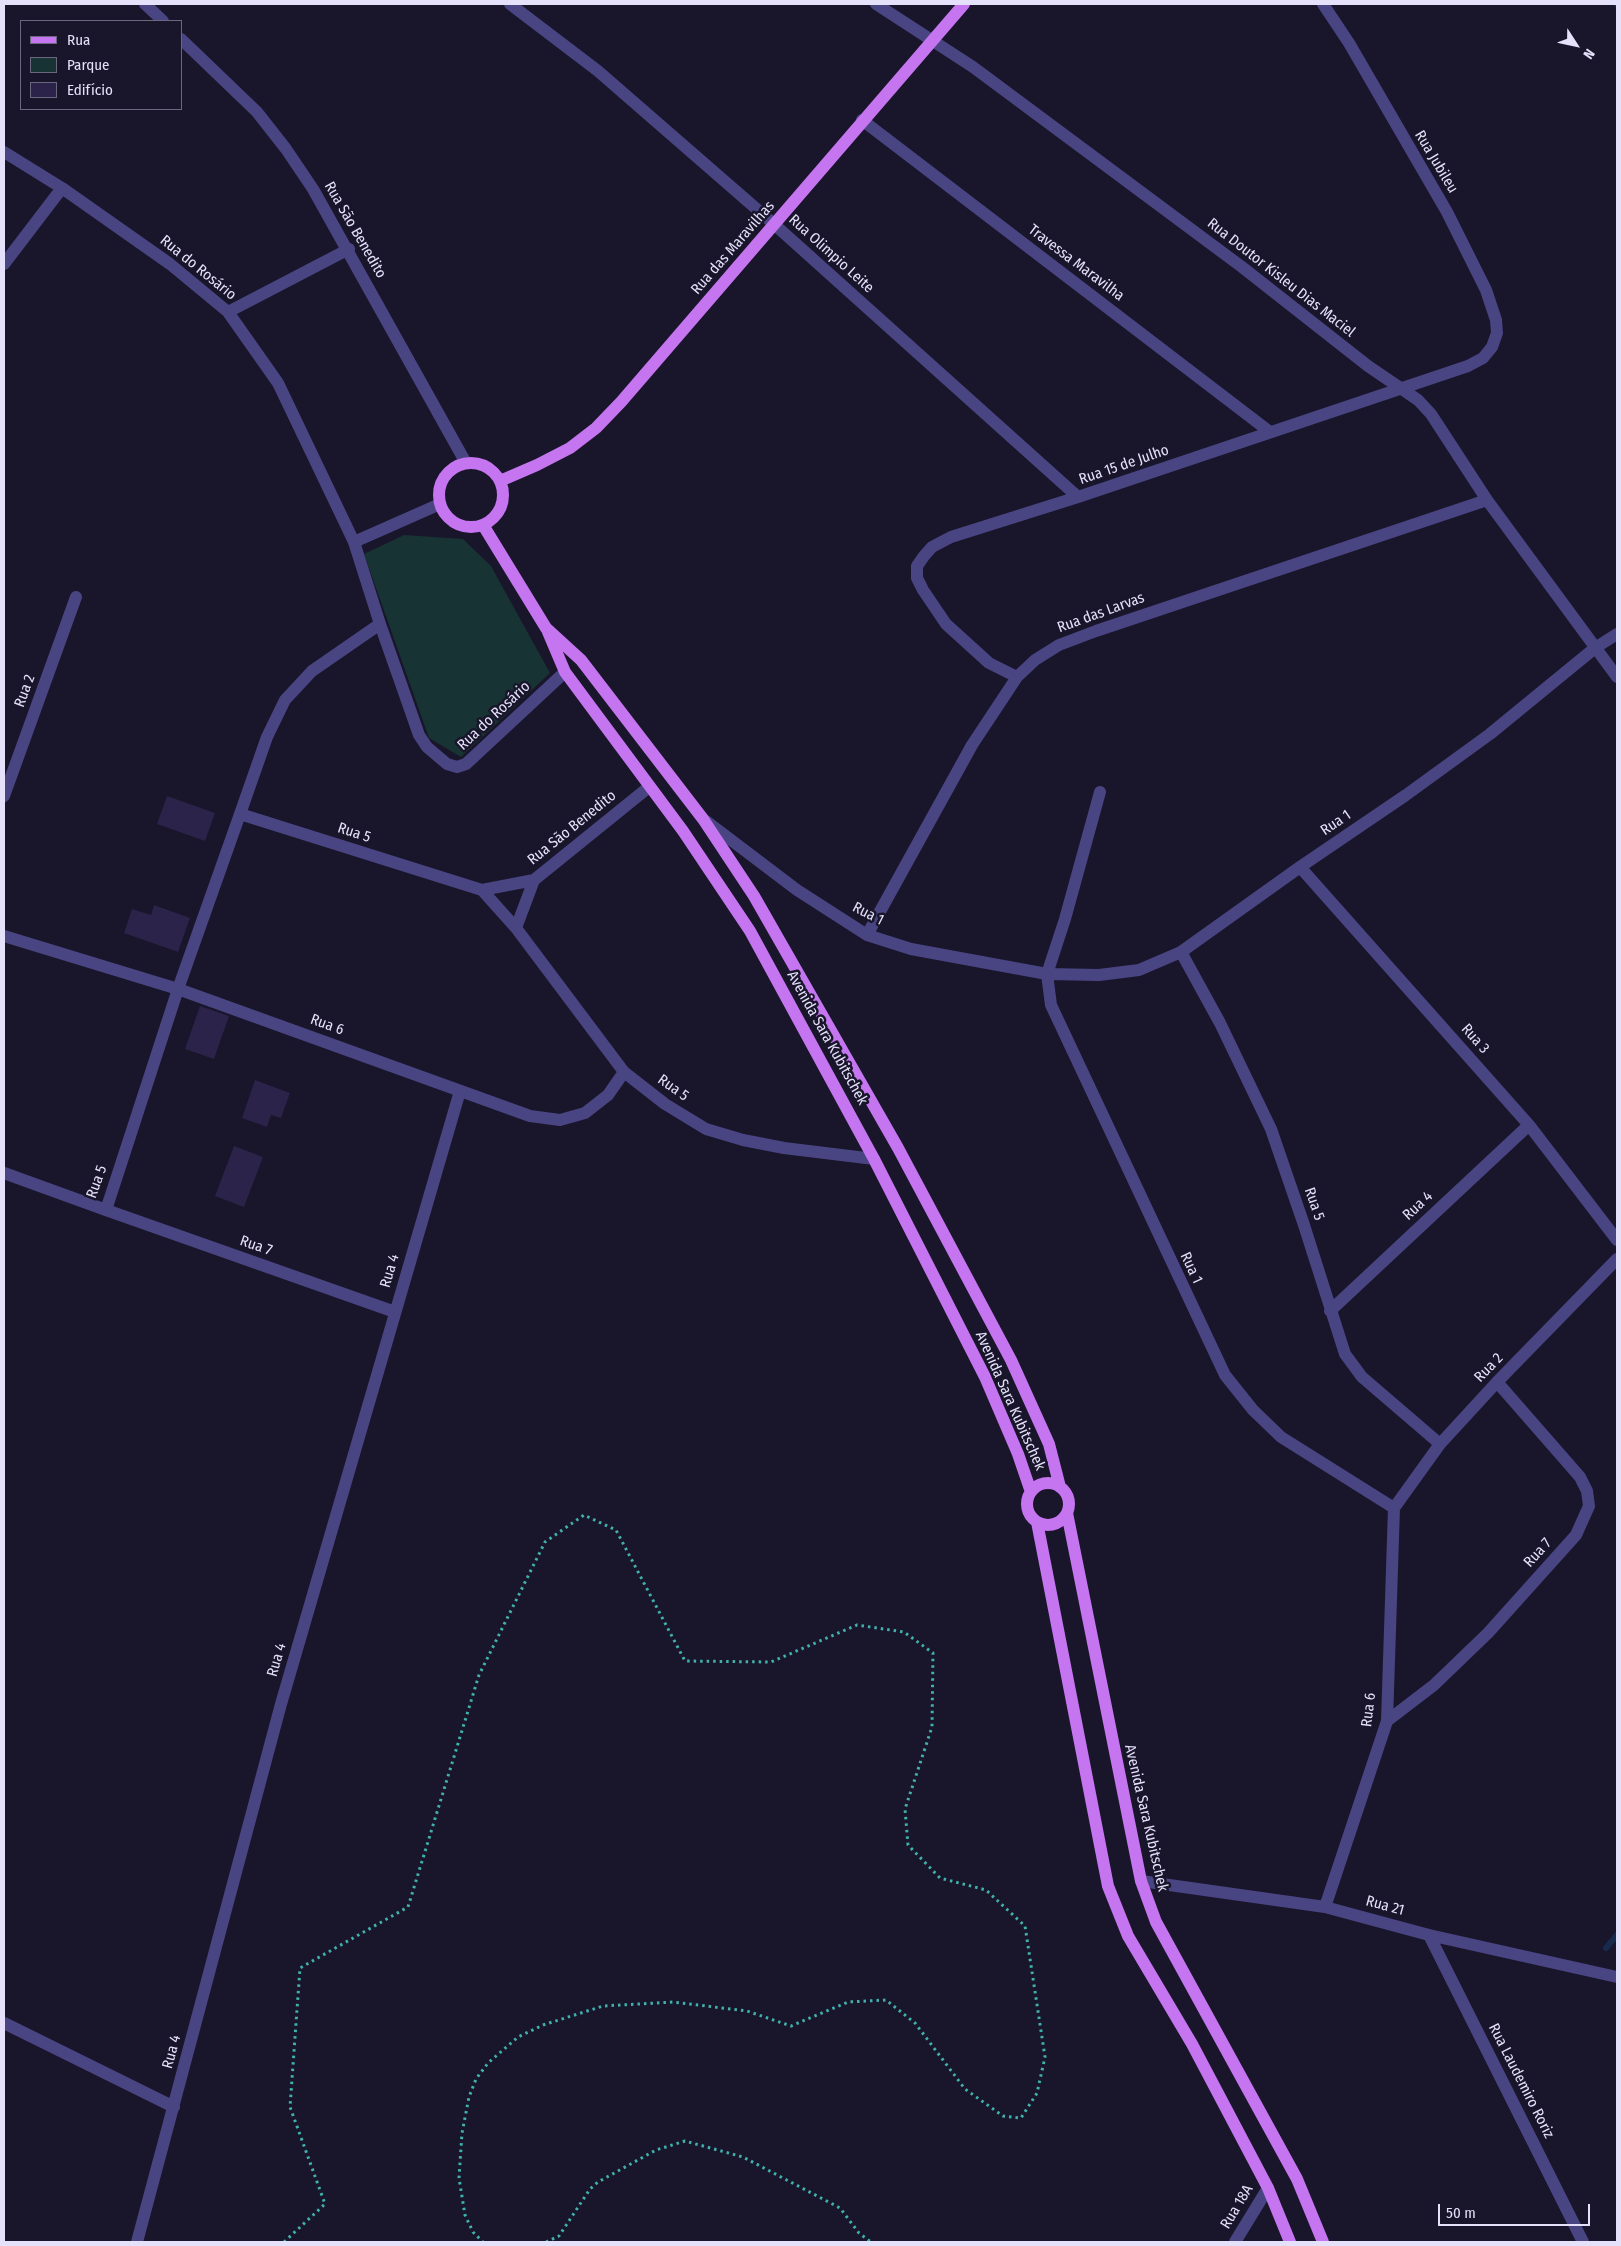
<!DOCTYPE html>
<meta charset="utf-8">
<style>
body{margin:0}
#map{position:relative;width:1621px;height:2246px;overflow:hidden;background:#19152a;font-family:"Fira Sans Condensed",sans-serif}
canvas{display:block}
.frame{position:absolute;inset:0;border:5px solid #e5e1fb;pointer-events:none}
.legend{position:absolute;left:20px;top:20px;width:162px;height:90px;box-sizing:border-box;background:#19152a;border:1px solid #6b677e;margin:0;padding:6px 9px;list-style:none;font-size:15px;color:#e5e1fb}
.legend li{display:flex;align-items:center;gap:10px;height:25px}
.legend b{width:25px;border:1px solid #6b677e}
.north{position:absolute;left:1551px;top:20px;width:50px;height:50px;-webkit-text-stroke:4px #19152a;paint-order:stroke;rotate:125deg;font-size:14px;font-weight:700;line-height:20px;text-align:center;color:#e5e1fb}
.north::after{content:'';display:block;margin:auto;width:18px;height:22px;background:#e5e1fb;clip-path:polygon(50% 0,100% 100%,50% 72%,0 100%)}
.scale{position:absolute;left:1438px;top:2204px;width:152px;height:22px;box-sizing:border-box;border:2px solid #e5e1fb;border-top:0;padding-left:6px;font-size:15px;line-height:18px;white-space:nowrap;color:#e5e1fb;-webkit-text-stroke:4px #19152a;paint-order:stroke}
</style>
<div id="map">
<canvas width="1621" height="2246"></canvas>
<div class="frame"></div>
<ul class="legend">
<li><b style="height:6px;background:#c475ef"></b>Rua</li>
<li><b style="height:14px;background:#183333"></b>Parque</li>
<li><b style="height:14px;background:#2b2349"></b>Edifício</li>
</ul>
<div class="north">N</div>
<div class="scale">50 m</div>
</div>
<script>
const ctx = document.querySelector('canvas').getContext('2d');
ctx.lineJoin = 'round';
function fillPath(path, color) { ctx.fillStyle = color; ctx.fill(path, 'evenodd'); }
const toPath = rows => new Path2D(rows.map(r => 'M' + r).join(''));
function trace(path, color, width, dash) { ctx.strokeStyle = color; ctx.lineWidth = width; ctx.lineCap = dash ? 'butt' : 'round'; ctx.setLineDash(dash || []); ctx.stroke(path); }
function label(font, color, halo, rows, align = 'center') {
  ctx.font = font + ' "Fira Sans Condensed",sans-serif'; ctx.lineWidth = 5; ctx.setLineDash([]); ctx.textBaseline = 'middle'; ctx.strokeStyle = halo; ctx.fillStyle = color; for (const [text, x, y, turn = 0] of rows) {
    ctx.save(); ctx.translate(x, y); ctx.rotate((+turn || 0) * Math.PI / 180); ctx.textAlign = isNaN(turn) ? turn : align; if (halo) ctx.strokeText(text, 0, 0); ctx.fillText(text, 0, 0); ctx.restore();
  }
}
fillPath(toPath([
 [404,535,463,539,491,566,550,673,461,757,429,738,364,554]
]), '#183333');
trace(toPath([
 [1616,4,1617,5],
 [1606,1948,1617,1935]
]), '#162a4d', 6);
fillPath(toPath([
 [167,796,215,813,205,841,157,824],
 [154,905,190,918,178,952,124,933,132,909,151,915],
 [200,1006,229,1016,214,1059,185,1049],
 [255,1080,290,1093,281,1118,271,1115,267,1127,242,1118],
 [234,1146,263,1157,244,1207,215,1196]
]), '#2b2349');
trace(toPath([
 [284,2242,325,2204,290,2107,300,1968,408,1907,479,1675,545,1542,584,1515,616,1530,685,1661,771,1662,857,1625,904,1632,933,1653,932,1727,905,1809,908,1845,940,1878,986,1890,1025,1926,1045,2057,1037,2093,1021,2118,1003,2116,965,2089,915,2023,886,2000,848,2002,791,2026,747,2011,673,2002,603,2006,543,2025,518,2037,488,2063,476,2079,469,2097,462,2133,459,2178,465,2215,473,2232,483,2242],
 [546,2242,559,2236,590,2189,598,2182,656,2150,685,2141,743,2157,840,2208,859,2233,871,2242]
]), '#40b1ac', 3, [2.5, 4]);
trace(toPath([
 [510,4,598,71,775,225,1078,497],
 [876,4,973,67,1242,267,1368,366,1418,400,1431,414,1487,500,1617,677],
 [862,120,1270,432],
 [4,152,62,188,170,264,228,312,278,383,354,542,380,624,312,671,285,700,267,737,240,814],
 [4,264,62,188],
 [228,312,349,249],
 [354,542,440,504],
 [380,624,419,735,427,747,447,764,457,767,466,764,565,672],
 [1017,677,989,663,946,624,923,590,917,578,917,566,924,556,932,547,951,537,1078,497,1468,366,1483,358,1492,347,1497,333,1496,320,1486,290,1447,212,1349,43,1323,4],
 [1100,792,1065,919,1047,974,1051,1005,1225,1375,1253,1410,1281,1437,1394,1508],
 [4,796,76,597],
 [706,821,797,890,867,935,911,949,1047,974,1099,975,1139,970,1181,952,1300,867,1406,795,1490,734,1595,648,1617,634],
 [1300,867,1529,1125,1617,1240],
 [482,890,534,880,649,787],
 [516,928,534,880],
 [867,935,972,745,1017,677,1035,660,1059,645,1096,631,1487,500],
 [4,936,178,989,530,1116,560,1120,585,1113,608,1095,624,1072],
 [1181,952,1220,1023,1271,1129,1304,1225,1345,1354,1362,1377,1440,1444],
 [4,1173,106,1210,178,989,240,814,482,890,516,928,624,1072,665,1104,706,1129,743,1140,784,1148,874,1159],
 [106,1210,395,1312],
 [1330,1311,1529,1125],
 [1394,1508,1440,1444,1497,1382,1617,1259],
 [1387,1721,1434,1685,1488,1633,1576,1535,1589,1506,1587,1491,1580,1477,1497,1382],
 [1141,1881,1325,1907,1429,1935,1617,1977],
 [1325,1907,1387,1721,1394,1508],
 [1429,1935,1583,2242],
 [4,2023,174,2107],
 [137,2242,281,1704,460,1091],
 [1235,2242,1268,2188]
]), '#494583', 12);
trace(toPath([
 [145,4,163,21],
 [181,39,257,112,286,149,313,189,466,463]
]), '#494583', 12);
trace(toPath([
 '439 495a32 32 0 1 1 64 0a32 32 0 1 1-64 0Z',
 [500,481,537,465,570,448,596,428,621,402,964,4],
 [483,525,546,628,581,660,703,819,754,896,898,1148,1011,1360,1049,1444,1060,1487],
 [548,632,565,672,683,831,750,931,874,1159,985,1377,1018,1454,1031,1492],
 '1027 1504a21 21 0 1 1 42 0a21 21 0 1 1-42 0Z',
 [1067,1513,1141,1881,1156,1922,1297,2179,1323,2242],
 [1037,1522,1108,1886,1128,1936,1192,2044,1268,2188,1290,2242]
]), '#c475ef', 12);
label('15px', '#e5e1fb', '#19152a', [
 ["Rua Jubileu",1436,162,59],
 ["Rua São Benedito",355,230,60],
 ["Rua das Maravilhas",733,248,-49],
 ["Rua Olimpio Leite",831,254,42],
 ["Travessa Maravilha",1076,263,37],
 ["Rua do Rosário",198,268,39],
 ["Rua Doutor Kisleu Dias Maciel",1281,278,38],
 ["Rua 15 de Julho",1124,465,-19],
 ["Rua das Larvas",1101,613,-20],
 ["Rua 2",25,691,-70],
 ["Rua do Rosário",494,716,-43],
 ["Rua 1",1336,823,-34],
 ["Rua São Benedito",572,828,-39],
 ["Rua 5",354,833,18],
 ["Rua 1",868,914,27],
 ["Rua 6",327,1025,20],
 ["Avenida Sara Kubitschek",827,1038,61],
 ["Rua 3",1475,1039,48],
 ["Rua 5",673,1088,35],
 ["Rua 5",97,1182,-70],
 ["Rua 5",1314,1204,71],
 ["Rua 4",1418,1206,-43],
 ["Rua 7",256,1246,19],
 ["Rua 1",1191,1268,65],
 ["Rua 4",390,1271,-74],
 ["Rua 2",1489,1368,-46],
 ["Avenida Sara Kubitschek",1010,1401,66],
 ["Rua 7",1538,1553,-48],
 ["Rua 4",277,1660,-74],
 ["Rua 6",1369,1710,-83],
 ["Avenida Sara Kubitschek",1146,1818,77],
 ["Rua 21",1385,1906,15],
 ["Rua 4",172,2052,-75],
 ["Rua Laudemiro Roriz",1521,2081,63],
 ["Rua 18A",1237,2207,-59]
]);
</script>
